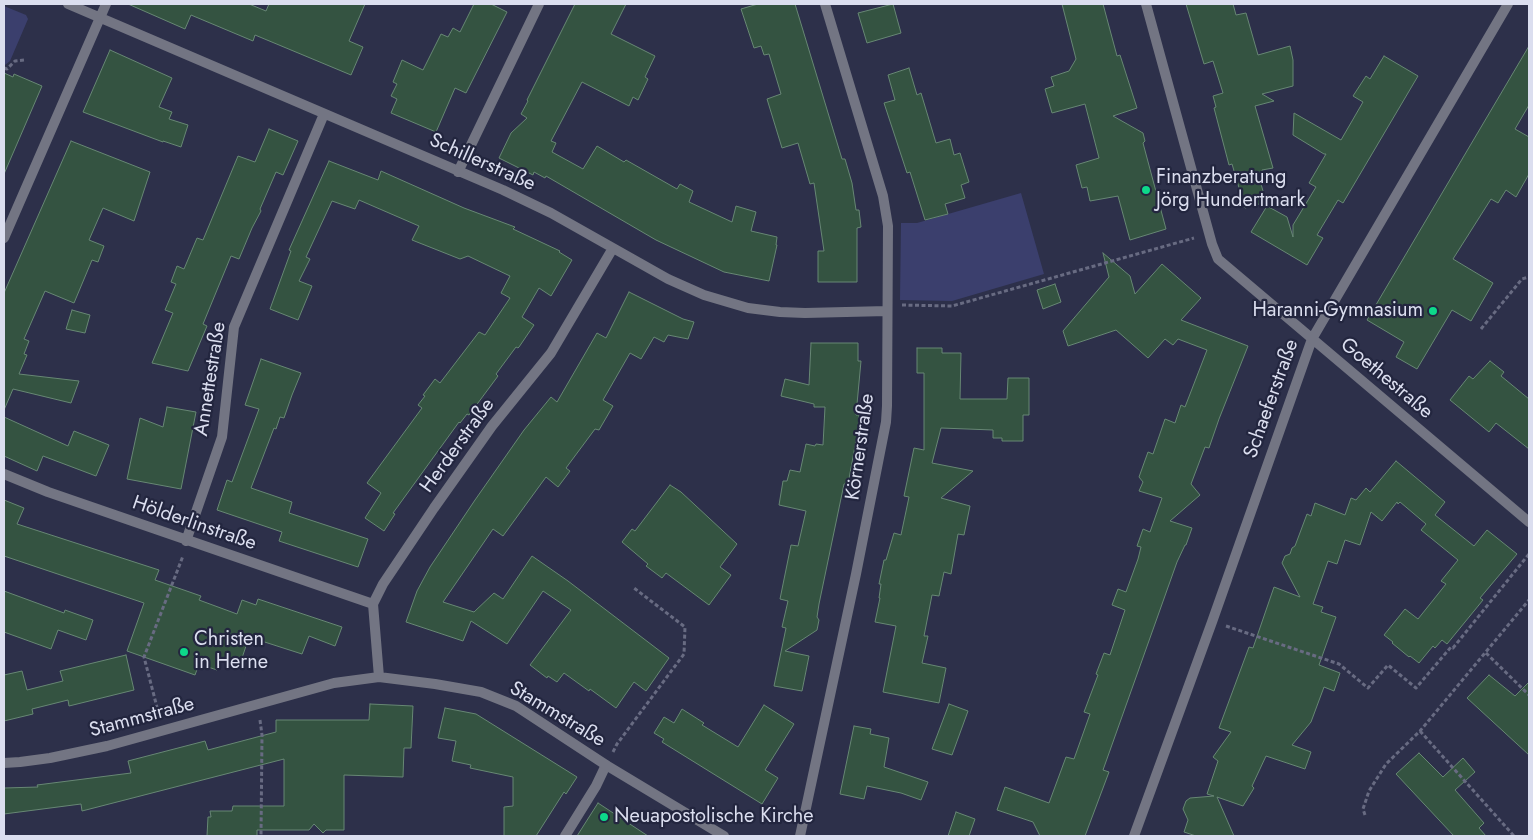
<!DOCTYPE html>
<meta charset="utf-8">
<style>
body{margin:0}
#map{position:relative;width:1533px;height:840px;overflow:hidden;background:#2d304a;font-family:Jost,sans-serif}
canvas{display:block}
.frame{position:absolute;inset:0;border:5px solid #dbdeef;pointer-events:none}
</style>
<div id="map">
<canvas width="1533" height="840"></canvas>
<div class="frame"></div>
</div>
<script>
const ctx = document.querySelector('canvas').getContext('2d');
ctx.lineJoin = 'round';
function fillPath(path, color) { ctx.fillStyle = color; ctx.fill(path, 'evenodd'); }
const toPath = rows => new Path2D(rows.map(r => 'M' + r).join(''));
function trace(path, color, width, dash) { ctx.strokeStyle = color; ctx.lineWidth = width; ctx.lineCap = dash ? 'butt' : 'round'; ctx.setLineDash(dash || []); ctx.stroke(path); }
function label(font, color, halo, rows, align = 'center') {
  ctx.font = font + ' Jost,sans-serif'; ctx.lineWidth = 4.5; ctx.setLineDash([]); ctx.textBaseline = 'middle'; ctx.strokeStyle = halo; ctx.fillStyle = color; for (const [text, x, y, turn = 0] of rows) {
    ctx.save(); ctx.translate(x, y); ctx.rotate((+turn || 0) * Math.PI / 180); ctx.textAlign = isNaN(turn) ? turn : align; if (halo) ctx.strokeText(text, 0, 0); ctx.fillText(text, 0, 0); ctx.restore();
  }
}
fillPath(toPath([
 [4,6,26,15,28,19,10,61,5,65,4,64],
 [1021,193,1044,274,952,301,900,300,901,223,917,223]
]), '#3b3f6d');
const building = toPath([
 [128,4,249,4,266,11,269,4,365,4,349,41,363,47,351,75,255,35,253,41,191,15,185,29,128,4],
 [474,4,491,4,507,12,466,93,455,88,436,132,391,113,397,99,391,96,397,84,393,82,402,60,423,70,441,34,448,37,453,28,460,32,474,4],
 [575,4,626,4,611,34,655,56,645,77,648,79,638,100,633,97,629,106,582,82,551,141,556,143,552,152,583,169,597,146,624,162,626,160,677,189,680,184,693,191,689,202,732,222,736,206,756,212,751,231,777,237,776,245,777,245,769,281,724,272,656,240,546,176,545,178,534,172,533,175,499,158,511,133,527,118,521,114,528,101,527,100,575,4],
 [758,4,795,4,842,159,845,159,852,183,856,210,859,210,861,227,857,228,857,282,818,282,818,251,824,251,814,183,810,184,798,143,782,148,767,99,781,94,769,54,764,55,761,46,754,48,741,9,758,4],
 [893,4,901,33,867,43,858,13,893,4],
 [1062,4,1103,4,1117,56,1120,55,1137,108,1113,116,1143,133,1145,141,1143,143,1166,229,1130,240,1118,196,1090,201,1087,187,1082,188,1076,165,1099,158,1085,104,1052,113,1045,89,1054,86,1051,77,1069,71,1076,59,1062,4],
 [1186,4,1233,4,1236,15,1246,13,1258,55,1290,46,1293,60,1293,86,1262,94,1274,101,1255,106,1273,168,1262,170,1262,172,1258,173,1266,202,1245,208,1232,164,1229,165,1214,108,1216,107,1213,96,1223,93,1213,61,1204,64,1186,4],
 [1529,46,1529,105,1515,129,1529,137,1529,174,1516,197,1506,190,1498,203,1491,199,1453,259,1493,283,1471,321,1452,310,1417,369,1396,357,1404,342,1367,320,1529,46],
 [110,50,172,78,159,107,172,112,169,119,188,125,181,147,163,141,163,142,83,112,110,50],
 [1384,56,1418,76,1343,203,1338,200,1317,235,1323,238,1307,265,1251,232,1267,206,1287,217,1293,237,1293,225,1316,187,1309,183,1326,154,1324,154,1293,135,1294,113,1341,140,1363,102,1353,96,1366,76,1370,79,1384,56],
 [909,68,917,95,921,93,936,143,950,139,954,155,960,153,969,182,961,185,965,198,945,204,948,214,925,220,910,172,907,173,884,103,895,100,888,75,909,68],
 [4,73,13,77,14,74,42,86,4,174,4,73],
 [269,129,298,141,283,175,276,172,260,209,261,211,252,228,239,259,231,256,203,324,207,326,188,371,152,363,173,313,165,310,176,284,171,282,177,266,184,269,197,238,203,240,238,156,255,162,269,129],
 [71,141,150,172,134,221,103,208,89,240,104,246,98,262,92,260,74,303,45,291,24,339,29,341,24,354,27,355,19,374,79,381,71,403,13,389,4,410,4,293,71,141],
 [329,161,378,180,381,171,464,208,515,227,513,229,560,251,559,252,572,260,551,296,539,288,522,317,534,325,519,347,518,348,516,347,496,374,498,376,469,415,467,414,460,423,459,422,393,513,395,514,384,531,365,518,381,493,367,483,422,408,418,405,425,396,423,395,435,379,440,383,479,332,485,335,510,298,501,293,510,276,468,256,460,259,412,240,419,226,359,200,355,209,332,201,306,257,310,259,299,281,312,286,298,320,270,309,291,251,289,250,329,161],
 [1103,253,1130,276,1135,294,1162,264,1201,298,1181,320,1248,346,1219,419,1209,448,1205,447,1191,484,1200,495,1170,521,1192,528,1186,545,1185,545,1177,562,1103,770,1109,772,1085,836,1040,836,1033,822,997,810,1005,787,1049,803,1066,757,1074,759,1090,714,1084,712,1098,675,1096,674,1104,653,1110,655,1125,610,1112,605,1118,589,1126,592,1138,559,1141,547,1137,546,1143,529,1150,532,1162,498,1139,491,1143,482,1139,477,1148,452,1153,454,1165,419,1175,423,1181,405,1185,407,1207,350,1178,339,1173,345,1165,339,1148,358,1116,330,1068,346,1063,331,1109,277,1103,253],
 [1055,284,1061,302,1043,309,1037,290,1055,284],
 [629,292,683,319,694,322,688,339,668,335,664,342,654,337,641,359,630,353,603,400,613,406,599,430,595,429,566,468,570,471,558,487,546,477,503,536,493,529,443,602,474,612,494,593,503,599,532,556,568,581,669,658,646,691,634,682,616,708,590,689,589,691,564,673,557,682,548,676,547,678,530,665,571,610,543,591,507,644,471,621,463,641,406,622,417,591,430,567,475,500,524,430,551,397,557,402,597,333,606,338,629,292],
 [72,310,90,315,85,333,66,329,72,310],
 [811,343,858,343,858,361,861,361,856,415,859,415,858,430,848,484,844,484,819,604,817,617,819,620,817,630,785,651,809,656,802,691,774,686,786,628,782,627,788,601,780,599,791,545,798,546,806,511,779,505,783,481,787,481,790,470,800,472,806,444,815,446,816,444,823,445,825,407,814,407,814,404,781,396,785,379,809,385,811,343],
 [917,348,942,348,942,353,961,353,960,399,1007,399,1008,378,1029,378,1029,415,1023,415,1023,441,1002,441,1002,438,993,438,993,430,941,428,932,463,973,471,941,498,970,506,964,535,958,534,951,574,944,572,939,596,932,595,924,636,928,636,922,663,946,668,939,703,883,692,896,626,875,622,880,598,879,598,881,584,879,584,884,560,886,560,894,533,901,535,909,497,904,496,914,448,924,450,924,373,917,373,917,348],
 [261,359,301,373,292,395,284,418,280,417,276,429,274,428,251,488,292,502,289,513,368,539,358,567,279,541,282,532,217,510,227,480,232,482,259,409,245,405,261,359],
 [1490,361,1504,372,1501,376,1529,399,1529,449,1496,423,1489,432,1450,400,1469,376,1473,379,1490,361],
 [167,407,196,412,181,489,127,479,140,418,163,427,167,407],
 [4,417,68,446,74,431,109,445,96,476,43,456,37,471,4,456,4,417],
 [1396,461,1445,502,1435,515,1474,546,1487,530,1517,554,1480,598,1483,600,1447,644,1442,640,1435,648,1433,646,1419,663,1410,656,1409,657,1392,643,1393,642,1384,635,1405,609,1418,619,1446,584,1441,581,1458,560,1421,530,1426,524,1400,502,1398,504,1397,502,1382,521,1371,512,1360,545,1345,540,1337,564,1328,561,1313,604,1323,607,1321,612,1336,617,1319,665,1340,673,1334,691,1324,687,1311,722,1292,745,1311,752,1305,769,1266,756,1252,786,1254,788,1243,806,1217,797,1234,836,1196,836,1184,832,1188,820,1183,809,1186,801,1190,798,1214,796,1207,794,1218,761,1213,757,1231,732,1219,728,1249,647,1253,648,1274,587,1300,597,1282,563,1285,556,1290,554,1292,548,1295,546,1307,514,1311,516,1315,503,1345,515,1351,498,1356,500,1366,488,1370,492,1396,461],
 [670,485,681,492,737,544,720,567,731,575,709,605,666,573,662,578,646,566,648,564,622,542,632,529,635,531,670,485],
 [4,500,24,508,17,524,159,570,155,580,201,596,199,600,237,614,242,600,256,605,258,599,342,627,335,646,309,636,302,654,249,637,240,664,221,658,217,670,199,664,195,675,127,651,144,603,4,556,4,500],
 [4,591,64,613,65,610,93,620,86,640,58,630,51,649,4,632,4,591],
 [126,655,134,690,69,706,68,700,32,709,33,714,4,721,4,675,22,671,27,690,63,681,60,671,126,655],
 [1489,675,1515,696,1529,682,1529,755,1467,698,1489,675],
 [370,704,413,706,411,748,404,748,403,777,344,775,344,830,326,830,323,833,314,824,309,830,257,830,257,836,207,836,208,817,211,817,210,811,232,811,233,806,284,806,284,759,82,811,81,804,4,814,4,788,38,787,37,785,131,773,128,761,205,741,208,750,276,732,276,720,369,720,370,704],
 [949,704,968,711,952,755,932,749,949,704],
 [764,705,794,724,765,770,778,778,762,804,662,742,664,739,654,733,664,717,674,723,682,709,704,723,702,725,738,747,764,705],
 [445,708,476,714,577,777,566,794,564,792,536,836,504,836,504,807,513,806,513,777,470,768,471,765,452,761,456,741,438,738,445,708],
 [854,726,871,729,870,734,889,738,884,767,928,782,921,800,901,793,867,786,864,799,840,794,854,726],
 [1419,753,1443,777,1463,758,1475,772,1455,790,1484,823,1479,828,1486,836,1454,836,1396,774,1419,753],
 [598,803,648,836,577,836,598,803],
 [956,812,975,819,969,836,948,836,956,812]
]);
fillPath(building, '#345341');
trace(building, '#678774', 1);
trace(toPath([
 [4,68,7,69,15,61,24,60],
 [902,305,952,306,1194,238],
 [1481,329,1522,279,1529,277],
 [1226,626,1339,664,1368,688,1388,665,1416,688,1451,647,1453,648,1529,554],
 [1486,653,1529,695],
 [159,715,144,657,183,556],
 [260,720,262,735,261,836],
 [1420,731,1514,836],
 [613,752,617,744,684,654,685,627,634,588],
 [1365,815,1363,809,1369,791,1386,764,1420,731,1529,600]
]), '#686b82', 3, [4, 2.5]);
trace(toPath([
 [565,836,596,786,606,765]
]), '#737583', 10);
trace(toPath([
 [68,4,503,190,551,213,668,279,704,295,748,308,780,312,805,313,887,311],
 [1146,4,1212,244,1218,259,1529,522],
 [458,172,539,4],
 [4,238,106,4],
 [4,474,48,492,373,604],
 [186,541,222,437,234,327,324,114],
 [379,677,373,604,383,584,434,508,492,426,551,353,613,248],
 [4,763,20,762,50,758,107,746,334,683,379,677,435,684,481,692,516,706,606,765,724,836],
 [800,836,856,574,886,422,887,406,888,226,883,196,825,4],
 [1134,836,1212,622,1312,339,1508,4]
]), '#737583', 10);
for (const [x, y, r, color] of [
 [1146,190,5,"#0dd98a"],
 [1433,311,5,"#0dd98a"],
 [184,652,5,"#0dd98a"],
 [604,817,5,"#0dd98a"]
]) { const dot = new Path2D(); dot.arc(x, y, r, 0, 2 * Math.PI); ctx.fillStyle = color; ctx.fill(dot); trace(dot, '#23263f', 2); }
label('20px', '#dbdeef', '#23263f', [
 ["Schillerstraße",482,163,24],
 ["Annettestraße",211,379,-81],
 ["Goethestraße",1386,379,40],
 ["Schaeferstraße",1272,399,-70],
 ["Herderstraße",458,446,-54],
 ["Körnerstraße",861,447,-82],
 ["Hölderlinstraße",194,524,19],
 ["Stammstraße",557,715,31],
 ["Stammstraße",142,718,-15]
]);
label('20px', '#dbdeef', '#23263f', [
 ["Finanzberatung",1156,178],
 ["Jörg Hundertmark",1156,201],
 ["Haranni-Gymnasium",1423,311,"right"],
 ["Christen",194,640],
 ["in Herne",194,663],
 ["Neuapostolische Kirche",614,817]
], 'left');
</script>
